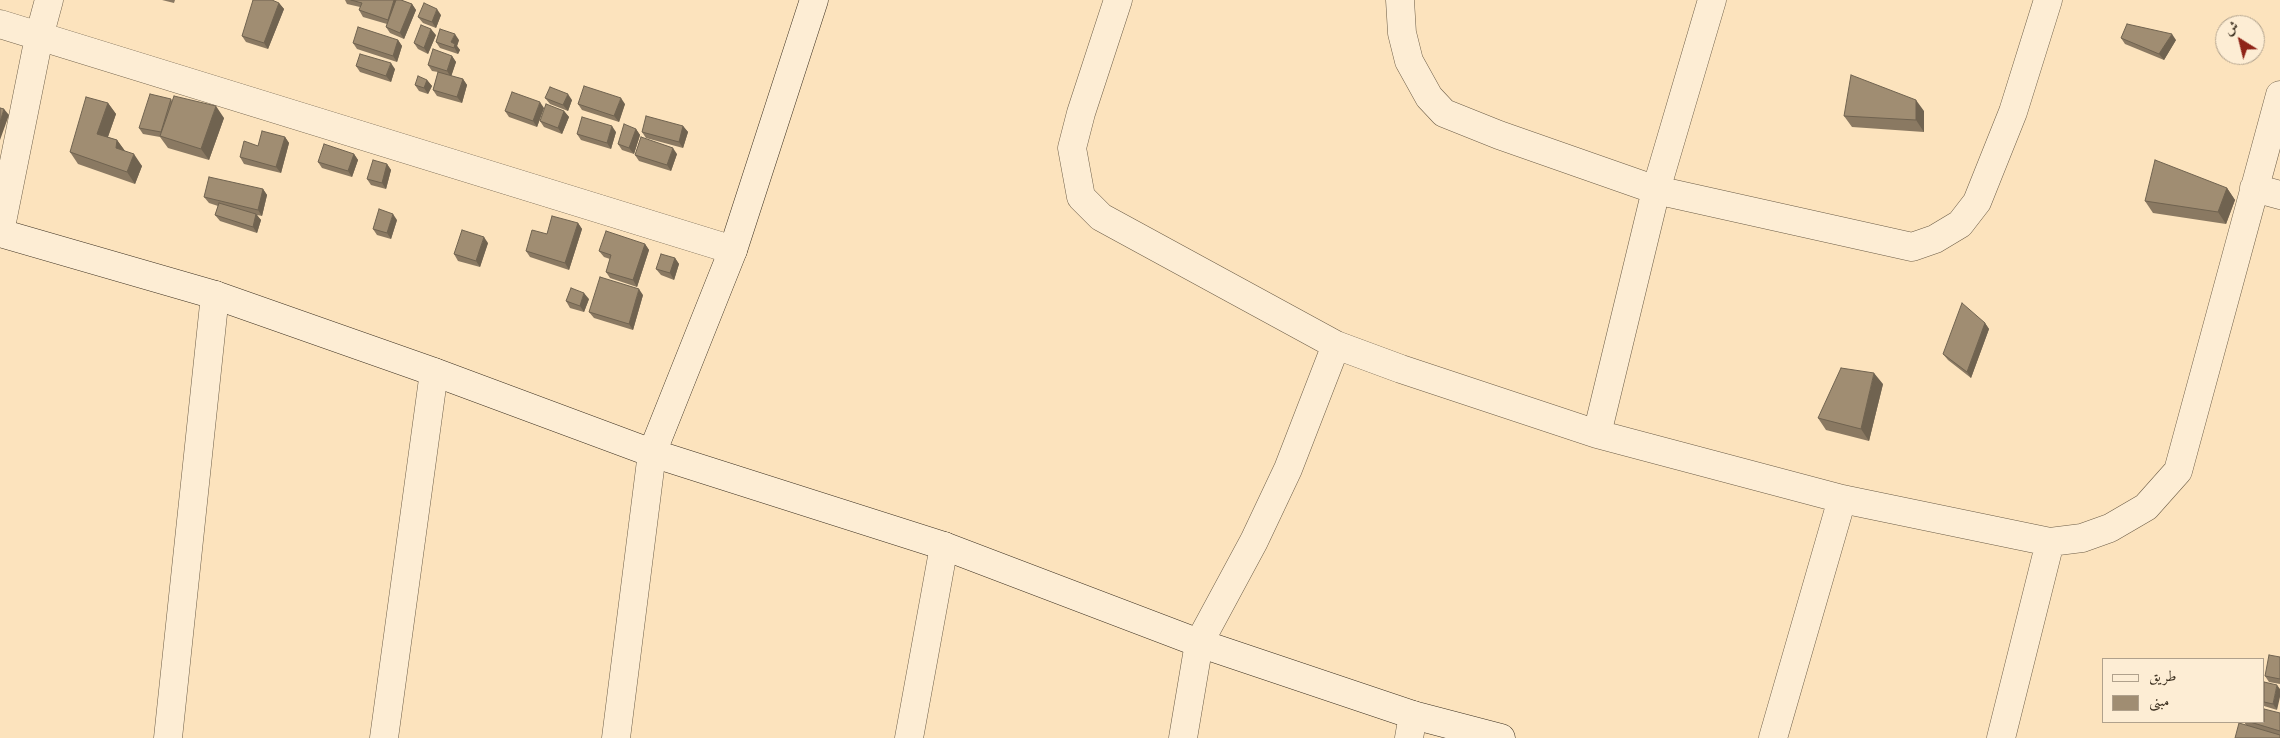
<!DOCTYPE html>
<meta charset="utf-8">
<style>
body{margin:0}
#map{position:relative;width:2280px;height:738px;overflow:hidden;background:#fce3bd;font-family:"Libre Bodoni",Amiri,serif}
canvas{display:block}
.legend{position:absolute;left:2102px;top:658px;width:162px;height:65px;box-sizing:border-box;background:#fdedd4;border:1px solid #b0a18c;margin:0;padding:6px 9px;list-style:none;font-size:15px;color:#3c3020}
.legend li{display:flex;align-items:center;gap:10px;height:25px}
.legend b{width:25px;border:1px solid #b0a18c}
.north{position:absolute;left:2215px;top:15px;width:50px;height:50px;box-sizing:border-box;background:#fdedd4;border:1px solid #b0a18c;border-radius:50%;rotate:324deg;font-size:14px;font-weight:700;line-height:20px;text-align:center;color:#3c3020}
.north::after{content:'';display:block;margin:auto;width:18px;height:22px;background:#8f2418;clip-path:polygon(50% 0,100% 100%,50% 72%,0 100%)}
</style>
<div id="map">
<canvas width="2280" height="738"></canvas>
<ul class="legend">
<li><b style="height:6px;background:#fdedd4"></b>طريق</li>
<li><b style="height:14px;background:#a08d72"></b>مبنى</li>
</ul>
<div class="north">ش</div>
</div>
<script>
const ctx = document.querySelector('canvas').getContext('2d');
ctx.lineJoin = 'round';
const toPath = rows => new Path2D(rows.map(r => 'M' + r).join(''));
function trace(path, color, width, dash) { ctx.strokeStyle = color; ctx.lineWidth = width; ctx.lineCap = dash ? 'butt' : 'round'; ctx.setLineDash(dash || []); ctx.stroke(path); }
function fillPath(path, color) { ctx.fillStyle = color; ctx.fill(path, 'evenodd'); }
const street = toPath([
 [1118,0,1081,113,1072,148,1081,197,1101,217,1336,345,1401,369,1597,434,1842,499,2050,542,2082,538,2110,528,2146,507,2178,471,2280,95],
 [1400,0,1402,33,1409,61,1429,97,1444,113,1499,135,1656,190,1912,247,1935,239,1960,224,1977,202,2013,112,2048,0],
 [0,24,733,250],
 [2254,188,2280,195],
 [0,232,39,37,49,0],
 [1597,434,1656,190,1712,0],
 [168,738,215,295],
 [384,738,434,372],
 [616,738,652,453],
 [909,738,944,546],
 [1183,738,1199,643,1254,541,1288,469,1336,345],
 [1409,738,1413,715],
 [1773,738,1842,499],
 [2001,738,2050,542]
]);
const secondary = toPath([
 [0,233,215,295,434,372,652,453,944,546,1199,643,1413,715,1501,738],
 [652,453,733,250,814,0]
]);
trace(street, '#6c5d47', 29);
trace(secondary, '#3c3020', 29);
trace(street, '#fdedd4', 28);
trace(secondary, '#fdedd4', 28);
fillPath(toPath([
 [162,0,175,0,174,3],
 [345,0,401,0,412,4,416,10,404,39,390,33,386,27,387,24,363,17,359,10,360,7,347,4],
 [279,3,284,9,268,49,246,42,242,36],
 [441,15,436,28,423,23,418,17],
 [436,35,428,54,418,49,414,43],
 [2121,38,2176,40,2164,60,2125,44],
 [398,40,402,46,397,62,357,49,353,43],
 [459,40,457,46,460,50,458,54,440,48,436,42],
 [452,56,456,62,451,76,463,79,467,85,462,103,437,96,433,90,438,72,432,71,428,65],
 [356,66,395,69,391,82,360,72],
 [427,80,432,86,428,94,419,91,415,85],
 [545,98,572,100,568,111,550,104],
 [171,99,172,101,224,118,209,160,168,148,160,137,143,134,139,128],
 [108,103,116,114,108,137,117,140,125,151,142,166,135,184,78,164,70,152],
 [578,104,625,104,619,122,582,110],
 [544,108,537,127,509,117,505,111],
 [564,111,569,117,562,134,544,127,540,121],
 [1924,111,1924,132,1852,127,1844,116],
 [683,126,688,132,683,148,646,138,642,132],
 [636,129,640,135,634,154,622,150,618,144],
 [616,132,611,149,581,140,577,134],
 [285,137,289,143,281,173,244,164,240,157,258,146],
 [354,154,358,160,352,177,322,168,318,162],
 [677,154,671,171,639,161,635,155],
 [387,164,391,170,386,189,371,185,367,179],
 [2227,188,2235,200,2226,224,2153,213,2145,201],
 [263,189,267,195,262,216,257,215,261,220,257,233,220,221,215,215,218,206,209,203,204,197],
 [397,220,391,239,377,235,373,229],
 [578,223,582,229,569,270,530,257,526,251,547,234],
 [488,243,480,267,458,261,454,254],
 [645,244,649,250,637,287,610,278,606,272,610,259,604,257,599,251],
 [675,258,679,264,674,280,661,275,656,269],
 [643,295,633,330,594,318,589,312],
 [589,299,584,312,570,308,566,301],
 [1985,323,1989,329,1971,378,1948,360,1943,354],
 [1883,384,1869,441,1826,430,1818,418],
 [2280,657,2280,684,2269,682,2265,676],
 [2264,682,2277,710,2264,706],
 [2280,713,2280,738,2246,725,2244,722,2264,722]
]), '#8a7962');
fillPath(toPath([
 [394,0,400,0,392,26,388,20],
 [279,3,284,9,268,49,264,43],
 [412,4,416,10,404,39,400,33],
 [437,9,441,15,436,28,432,22],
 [431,29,436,35,428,54,424,48],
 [455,34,459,40,457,46,460,50,458,54,451,42],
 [2172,34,2176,40,2164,60,2159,54],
 [398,40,402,46,397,62,393,56],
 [452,56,456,62,451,77,447,71],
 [391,63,395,69,391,82,386,76],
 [463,79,467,85,462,103,457,97],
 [427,80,432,86,428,94,424,88],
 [568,94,572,100,568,111,563,105],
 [621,98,625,104,619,122,614,116],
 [1916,100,1924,111,1924,132,1916,120],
 [540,102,544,108,537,127,533,121],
 [108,103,116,114,105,145,97,134],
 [216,106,224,118,209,160,201,149],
 [4,109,9,115,0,140,0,122],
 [564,111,569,117,562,134,558,128],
 [612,126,616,132,611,149,607,143],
 [683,126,688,132,683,148,679,142],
 [636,129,640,135,634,154,629,148],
 [285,137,289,143,281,173,276,167],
 [117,140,125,151,116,148],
 [673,148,677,154,671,171,667,165],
 [134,154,142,166,135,184,127,172],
 [354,154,358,160,352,177,348,171],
 [387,164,391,170,386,189,382,183],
 [2227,188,2235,200,2226,224,2218,212],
 [263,189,267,195,262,216,258,210],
 [256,214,261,220,257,233,253,227],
 [393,214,397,220,391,239,387,233],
 [578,223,582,229,569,270,565,263],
 [484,237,488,243,480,267,476,261],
 [645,244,649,250,637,287,633,280],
 [675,258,679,264,674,280,670,273],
 [639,289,643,295,633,330,629,324],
 [584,293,589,299,584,312,580,306],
 [1985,323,1989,329,1971,378,1967,372],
 [1874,373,1883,384,1869,441,1861,429],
 [2277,685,2280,689,2280,697,2277,710,2273,704]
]), '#706350');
const building = toPath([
 [253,0,272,0,279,3,264,43,242,36,253,0],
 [351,0,394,0,388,20,359,10,362,3,351,0],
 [396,0,401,0,412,4,400,33,386,27,396,0],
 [424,3,437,9,432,22,418,17,424,3],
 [2127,24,2172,34,2159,54,2121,38,2127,24],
 [421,25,431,29,424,48,414,43,421,25],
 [358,27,398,40,393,56,353,43,358,27],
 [440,29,455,34,451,42,455,44,454,48,436,42,440,29],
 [433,49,452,56,447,71,428,65,433,49],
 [360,54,391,63,386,76,356,66,360,54],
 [438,72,463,79,457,97,433,90,438,72],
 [1851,75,1916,100,1916,120,1844,116,1851,75],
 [418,76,427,80,424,88,415,85,418,76],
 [584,86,621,98,614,116,578,104,584,86],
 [550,87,568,94,563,105,545,98,550,87],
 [512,92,540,102,533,121,505,111,512,92],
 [150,94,171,99,161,132,139,128,150,94],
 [174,96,216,106,201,149,160,136,174,96],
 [86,97,108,103,97,134,117,140,116,148,134,154,127,172,70,152,86,97],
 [546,104,564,111,558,128,540,121,546,104],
 [0,108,4,109,0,122,0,108],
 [646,116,683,126,679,142,642,132,646,116],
 [582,117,612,126,607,143,577,134,582,117],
 [624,124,636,129,629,148,618,144,624,124],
 [262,131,285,137,276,167,240,157,244,141,258,146,262,131],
 [641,137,673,148,667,165,635,155,641,137],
 [324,144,354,154,348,171,318,162,324,144],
 [373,160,387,164,382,183,367,179,373,160],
 [2155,160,2227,188,2218,212,2145,201,2155,160],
 [209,177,263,189,258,210,204,197,209,177],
 [219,203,256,214,253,227,215,215,219,203],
 [379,209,393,214,387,233,373,229,379,209],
 [552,216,578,223,565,263,526,251,532,230,547,234,552,216],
 [462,230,484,237,476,261,454,254,462,230],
 [606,231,645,244,633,280,606,272,611,255,599,251,606,231],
 [661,254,675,258,670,273,656,269,661,254],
 [600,277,639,289,629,324,589,312,600,277],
 [571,288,584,293,580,306,566,301,571,288],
 [1962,303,1985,323,1967,372,1943,354,1962,303],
 [1841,368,1874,373,1861,429,1818,418,1841,368],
 [2269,655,2280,657,2280,679,2265,676,2269,655],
 [2264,682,2277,685,2273,704,2264,702,2264,682],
 [2264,709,2280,713,2280,731,2250,722,2264,722,2264,709],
 [2239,723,2280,735,2280,738,2235,738,2239,723]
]);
fillPath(building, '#a08d72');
trace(building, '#706350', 1);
</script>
